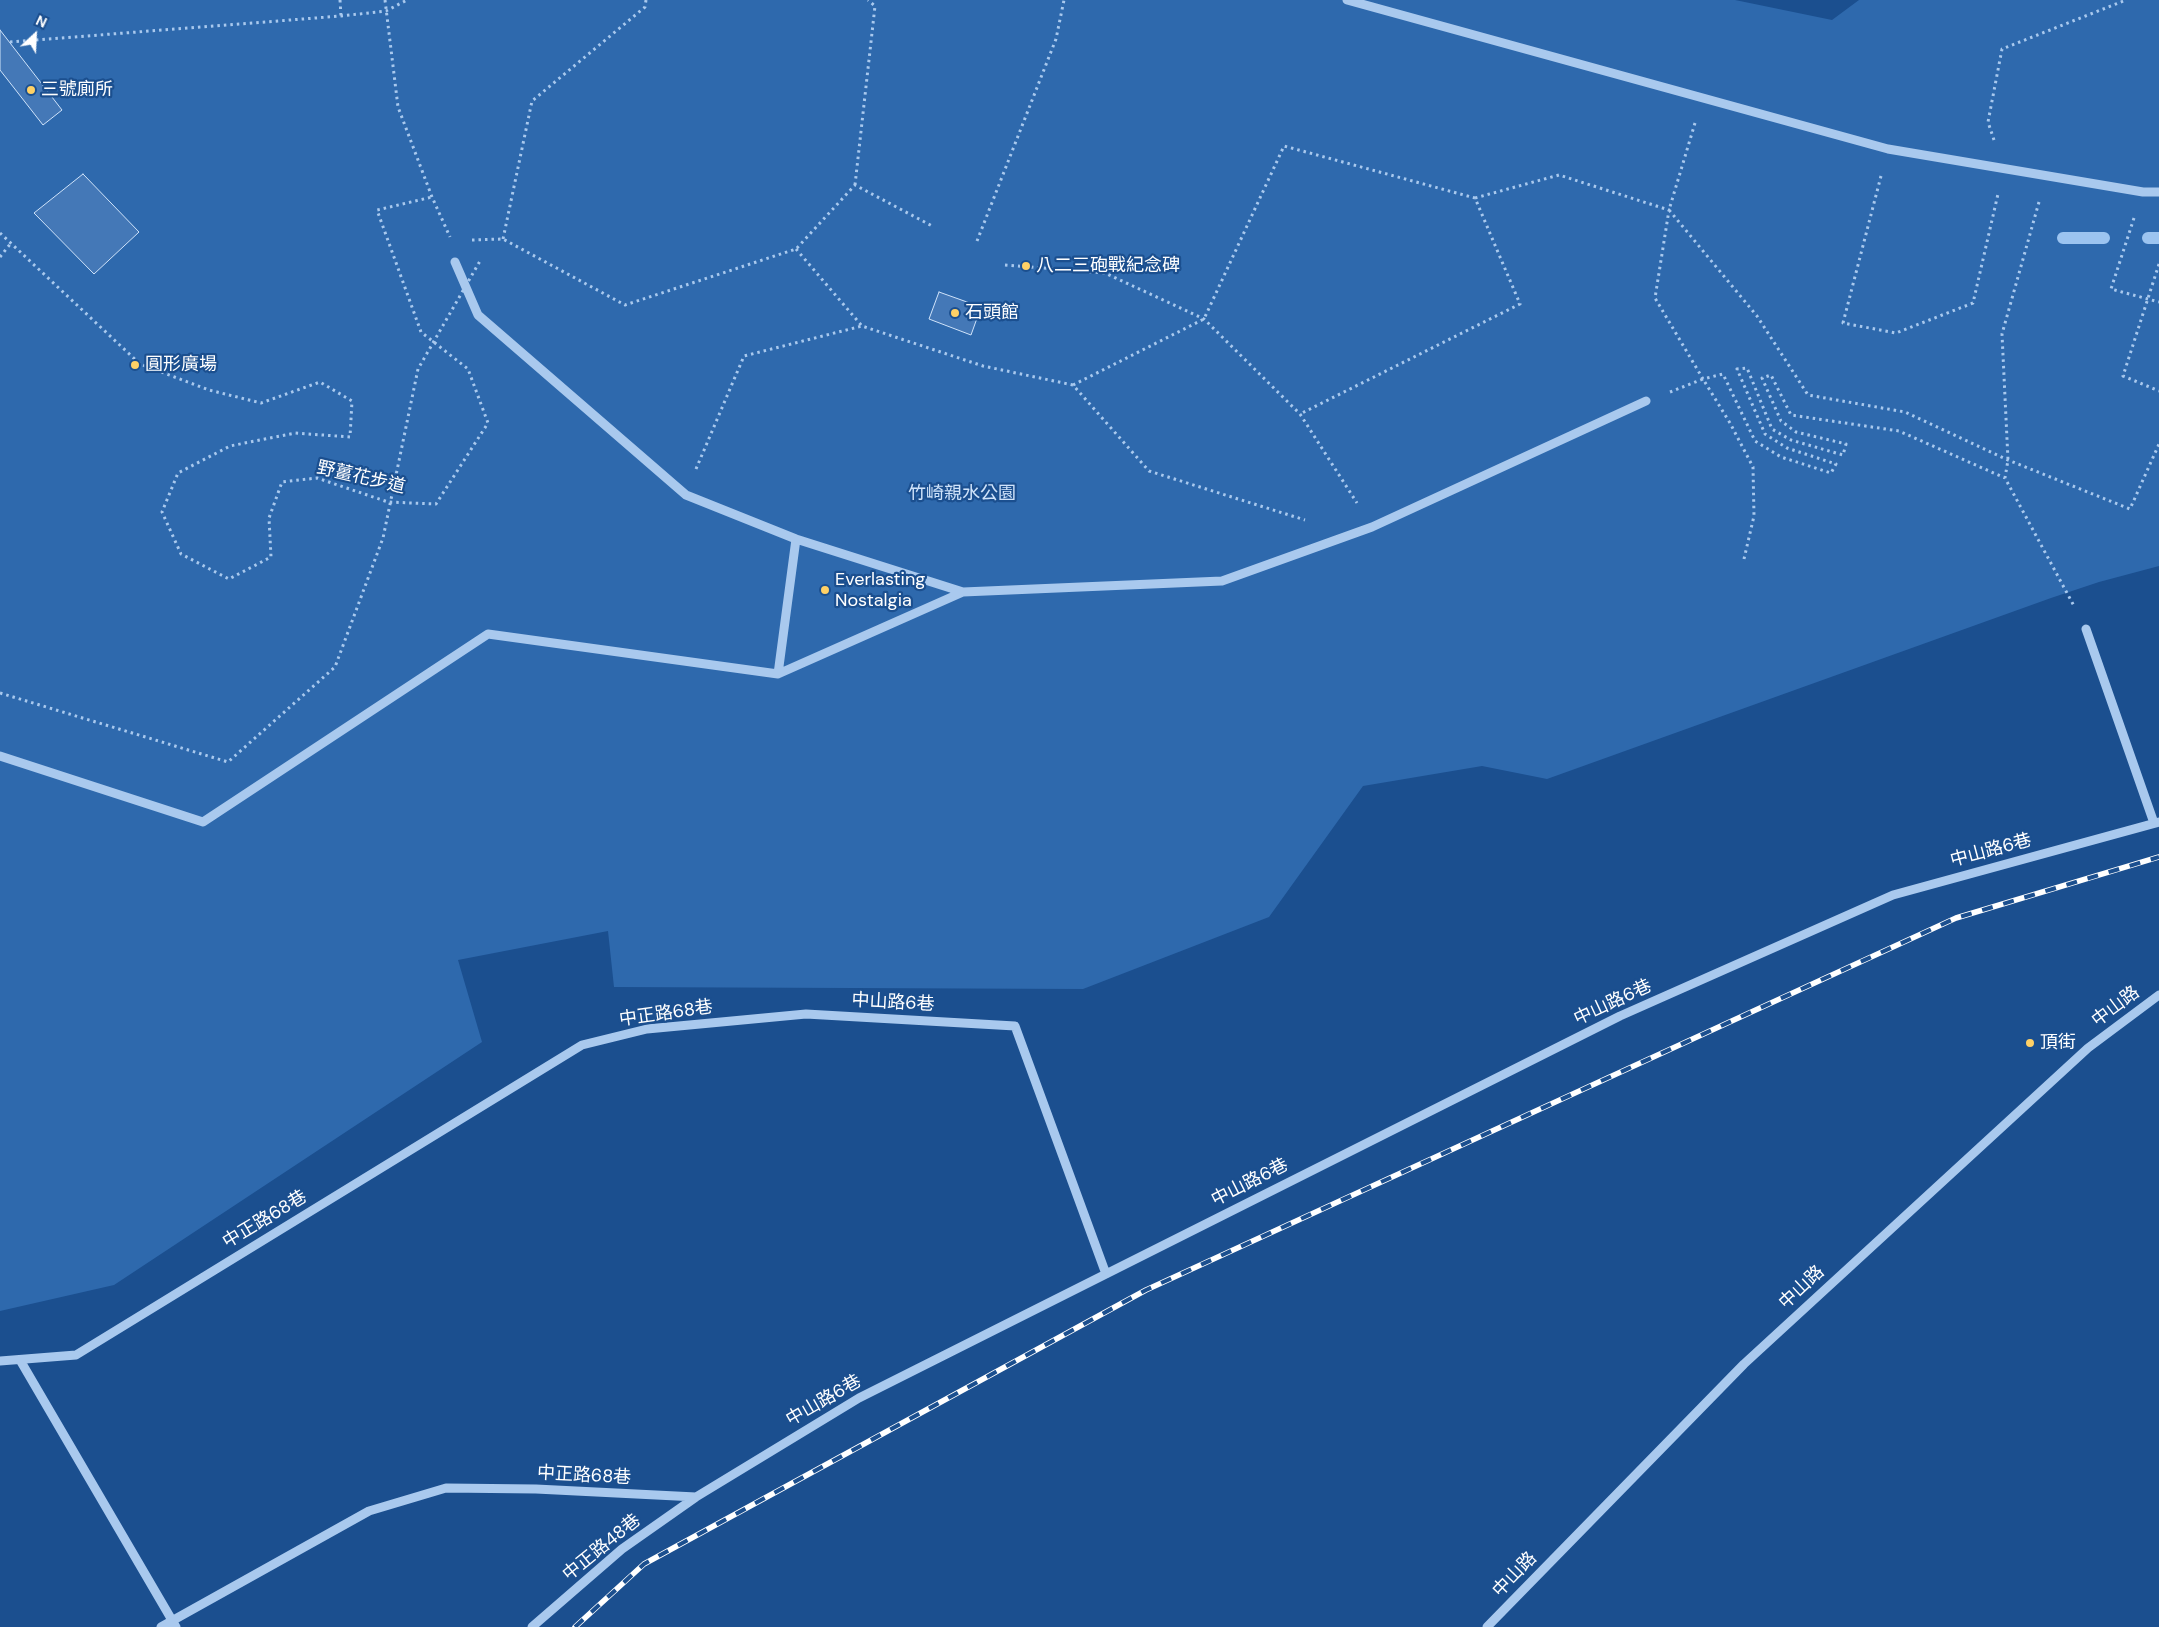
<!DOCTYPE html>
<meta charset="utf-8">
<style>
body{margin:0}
#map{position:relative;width:2159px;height:1627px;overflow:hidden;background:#1b4f8f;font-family:"DM Sans",sans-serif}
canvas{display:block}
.north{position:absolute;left:10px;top:10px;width:50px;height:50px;-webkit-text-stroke:4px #1b4f8f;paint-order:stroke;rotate:25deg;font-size:14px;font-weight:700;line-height:20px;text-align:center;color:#fff}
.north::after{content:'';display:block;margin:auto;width:18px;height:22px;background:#fff;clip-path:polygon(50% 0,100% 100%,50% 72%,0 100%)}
</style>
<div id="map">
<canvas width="2159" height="1627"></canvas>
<div class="north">N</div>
</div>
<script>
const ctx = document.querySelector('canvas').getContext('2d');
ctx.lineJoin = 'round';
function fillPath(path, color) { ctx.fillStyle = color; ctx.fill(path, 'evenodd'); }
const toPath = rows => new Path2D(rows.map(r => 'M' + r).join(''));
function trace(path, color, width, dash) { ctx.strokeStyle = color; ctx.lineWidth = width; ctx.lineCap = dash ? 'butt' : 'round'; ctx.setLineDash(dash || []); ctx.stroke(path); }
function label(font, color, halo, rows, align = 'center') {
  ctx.font = font + ' "DM Sans","Noto Sans TC",sans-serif'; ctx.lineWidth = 4.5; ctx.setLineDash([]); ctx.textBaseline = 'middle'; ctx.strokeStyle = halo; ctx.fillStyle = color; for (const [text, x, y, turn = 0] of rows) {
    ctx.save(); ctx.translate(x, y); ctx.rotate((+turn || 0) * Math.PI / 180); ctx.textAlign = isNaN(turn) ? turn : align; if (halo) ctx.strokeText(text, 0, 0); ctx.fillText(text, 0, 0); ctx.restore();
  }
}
fillPath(toPath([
 [0,0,1735,0,1832,20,1859,0,2159,0,2159,566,2099,582,2051,598,1547,779,1482,766,1363,786,1269,917,1083,989,614,987,608,931,458,960,482,1042,114,1285,0,1311]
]), '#2e69ad');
trace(toPath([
 [2063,238,2104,238],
 [2148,238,2159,238]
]), '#9cc4f0', 12);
const building = toPath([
 [0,30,62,110,43,125,0,70,0,30],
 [83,174,139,232,94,274,34,213,83,174],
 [939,292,981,307,971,335,929,319,939,292]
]);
fillPath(building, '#4478b7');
trace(building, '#cfe3fa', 1);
trace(toPath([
 [340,0,341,16],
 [385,0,398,107,432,197,450,237],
 [10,42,341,16,386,11,407,0],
 [1695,123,1669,210,1757,316,1808,395,1905,412,2008,460,2130,509,2159,444],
 [1994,140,1988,122,2002,49,2126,0],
 [1881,176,1843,323,1896,333,1973,303,1998,194],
 [855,185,875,6,868,0],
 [1475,198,1559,175,1669,210,1655,298,1703,379,1723,374,1755,441,1781,457,1831,473,1836,464,1787,448,1765,434,1737,369,1747,368,1772,429,1791,440,1843,455,1846,444,1796,432,1781,421,1762,378,1771,375,1791,415,1899,431,2005,478],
 [2039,202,2002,334,2008,460,2005,478,2074,606],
 [2134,218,2111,289,2159,302],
 [0,233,140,364,209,390,261,403,320,382,352,401,350,437,295,433,230,446,178,473,162,512,181,554,229,579,271,557,269,518,282,482,317,478,388,502,436,504,488,423,468,369,421,332,377,210,432,197],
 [503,239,532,101,645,7,646,0],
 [472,240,503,239,625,305,796,249,855,185,934,227],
 [977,241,1056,39,1064,0],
 [796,249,862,326],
 [0,257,11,243],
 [2159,264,2123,376,2159,391],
 [1005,265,1105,273,1204,319,1300,414,1357,503],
 [1073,385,1204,319,1284,146,1475,198,1520,304,1300,414],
 [1670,392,1703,379,1730,423,1753,467,1754,516,1744,559],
 [696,469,744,356,862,326,983,366,1073,385,1149,471,1305,520]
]), '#a9c9ee', 3, [2.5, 4]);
trace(toPath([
 [1347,0,1888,149,2143,192,2159,192],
 [455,262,478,315,686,495,796,539,963,592],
 [2086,629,2154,823],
 [778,674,796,539],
 [0,756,203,822,488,634,778,674,963,592,1222,581,1372,527,1646,401],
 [20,1360,176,1627],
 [0,1361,76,1355,582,1045,647,1029,806,1014,1015,1026,1106,1274],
 [161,1627,369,1511,446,1488,536,1489,696,1497],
 [532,1627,622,1549,696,1497,859,1398,1620,1016,1893,895,2159,822],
 [1487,1627,1744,1364,2088,1048,2159,995]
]), '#a9c9ee', 9);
const rail = toPath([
 [575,1627,644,1564,1146,1290,1956,918,2159,857]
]);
trace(rail, '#fff', 5.5);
trace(rail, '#1b4f8f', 4, [11]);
trace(toPath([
 [0,693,228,762,335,667,383,538,418,369,480,261]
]), '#a9c9ee', 3, [2.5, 4]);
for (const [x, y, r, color] of [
 [31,90,5,"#ffd166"],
 [1026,266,5,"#ffd166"],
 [955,313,5,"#ffd166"],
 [135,365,5,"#ffd166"],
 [825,590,5,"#ffd166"],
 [2030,1043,5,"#ffd166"]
]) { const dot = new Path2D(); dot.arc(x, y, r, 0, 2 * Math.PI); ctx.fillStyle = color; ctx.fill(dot); trace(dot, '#1b4f8f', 2); }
label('18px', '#fff', '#1b4f8f', [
 ["三號廁所",41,90],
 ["八二三砲戰紀念碑",1036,266],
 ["石頭館",965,313],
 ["圓形廣場",145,365],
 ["Everlasting",835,580],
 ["Nostalgia",835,601],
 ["頂街",2040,1043]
], 'left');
label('18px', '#fff', '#1b4f8f', [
 ["野薑花步道",361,478,13],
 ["中山路6巷",1991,851,-15],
 ["中山路6巷",893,1003,3],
 ["中山路6巷",1613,1003,-25],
 ["中山路",2116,1007,-37],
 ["中正路68巷",666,1014,-8],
 ["中山路6巷",1250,1183,-27],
 ["中正路68巷",265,1220,-31],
 ["中山路",1802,1288,-43],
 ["中山路6巷",824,1401,-30],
 ["中正路68巷",584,1476,3],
 ["中正路48巷",602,1548,-39],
 ["中山路",1515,1575,-46]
]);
label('18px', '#cfe3fa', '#1b4f8f', [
 ["竹崎親水公園",962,494]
]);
</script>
